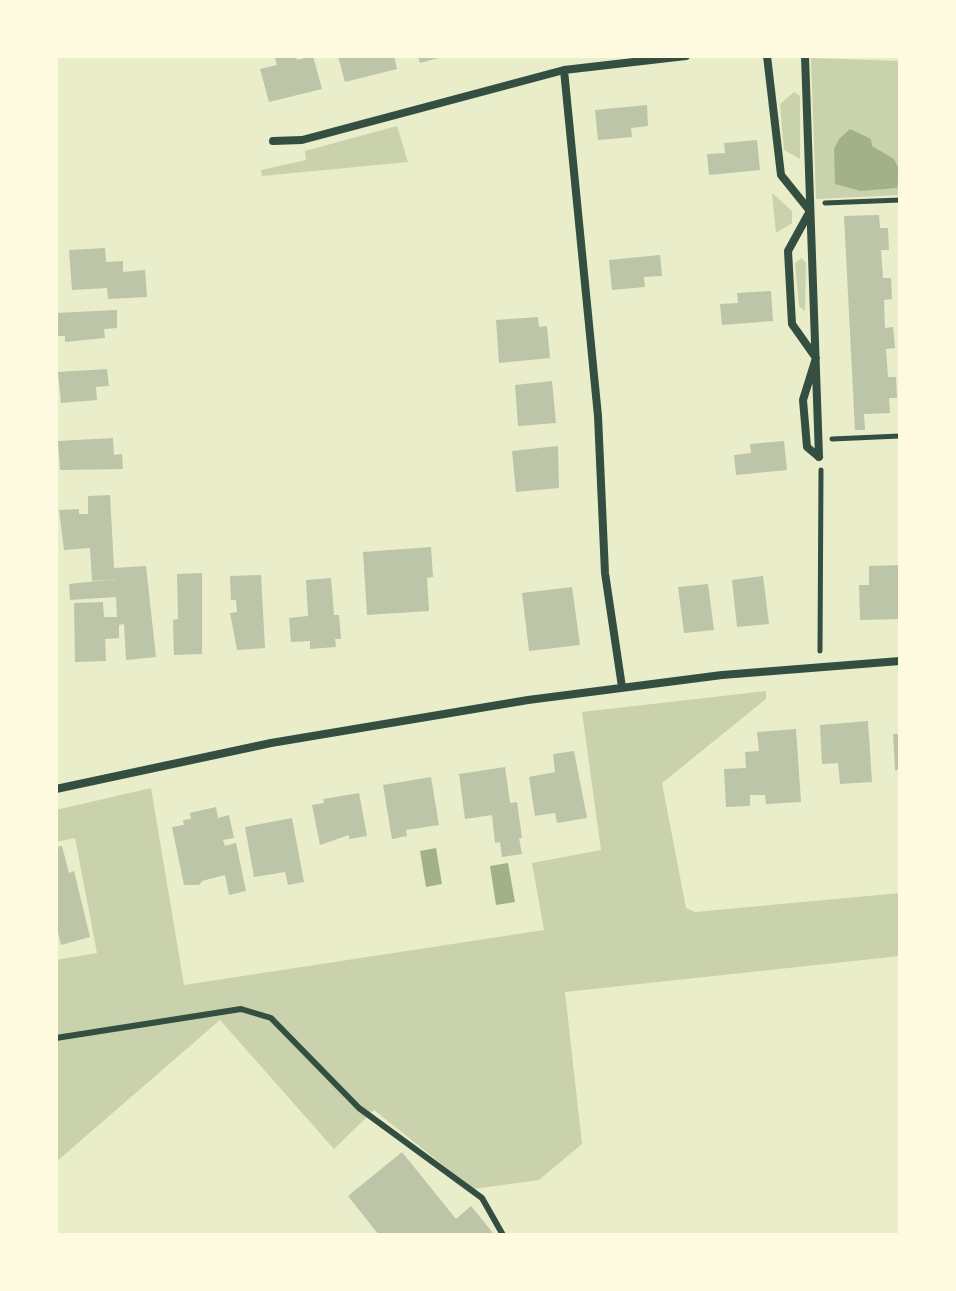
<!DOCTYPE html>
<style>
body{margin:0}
#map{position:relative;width:956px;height:1291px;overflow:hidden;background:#e9edc9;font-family:Quicksand,sans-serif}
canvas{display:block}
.frame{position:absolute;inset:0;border:58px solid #fefae0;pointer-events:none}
</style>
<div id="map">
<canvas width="956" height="1291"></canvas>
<div class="frame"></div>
</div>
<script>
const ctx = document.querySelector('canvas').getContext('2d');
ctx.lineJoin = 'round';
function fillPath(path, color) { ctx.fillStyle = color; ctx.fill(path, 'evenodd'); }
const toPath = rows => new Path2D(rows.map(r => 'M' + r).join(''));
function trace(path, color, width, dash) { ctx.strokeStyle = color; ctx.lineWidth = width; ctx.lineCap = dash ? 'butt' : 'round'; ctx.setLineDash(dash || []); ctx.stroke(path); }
fillPath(toPath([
 [811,58,900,61,900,195,816,199],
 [794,92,800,96,800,159,784,150,780,104],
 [397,126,408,162,262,176,261,170,306,160,305,151],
 [772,193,792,211,792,223,776,233],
 [802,258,806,263,805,311,799,306,795,263],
 [766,691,766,699,662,783,686,908,695,912,900,893,900,956,565,992,582,1144,539,1180,473,1189,374,1110,334,1149,220,1020,56,1162,56,960,97,953,75,838,56,842,56,810,151,788,184,985,544,930,532,863,601,850,582,712]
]), '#cad2ad');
fillPath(toPath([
 [850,129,871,139,872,146,894,159,900,171,897,188,861,191,835,184,834,149,839,139],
 [436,848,442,884,426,887,420,851],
 [508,863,515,902,496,905,490,866]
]), '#a3b18a');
fillPath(toPath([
 [284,56,296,56,297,60,313,56,322,89,269,102,260,69,277,65,275,58],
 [338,56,394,56,397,69,345,82],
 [418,56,442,56,442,57,420,63],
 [647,105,648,126,631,128,632,137,598,140,595,110],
 [757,140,760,170,709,175,707,154,725,153,724,143],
 [879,215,880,228,888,228,889,250,881,250,883,278,891,278,892,299,884,300,885,328,893,327,895,348,886,349,888,377,896,377,897,398,889,398,890,413,864,414,865,430,855,430,844,216],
 [105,248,106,262,123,261,123,272,145,270,147,297,108,299,107,288,72,290,69,250],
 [660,255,662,276,644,277,645,287,612,290,609,260],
 [771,291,773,321,722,325,720,304,738,303,737,293],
 [117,310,117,328,104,329,105,338,65,342,65,336,56,336,56,313],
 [538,317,539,327,547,326,550,358,499,363,496,320],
 [107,369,109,386,96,387,97,400,61,403,58,372],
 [552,381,556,423,518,426,515,385],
 [113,438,114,455,122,454,123,469,60,470,58,441],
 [784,441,787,470,736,475,734,455,751,453,750,444],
 [558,446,559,488,516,492,512,451],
 [110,495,114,568,146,566,156,657,126,660,124,624,119,625,119,638,105,639,106,661,75,662,74,603,103,602,104,617,117,617,116,597,70,600,69,584,118,579,92,581,90,548,64,550,59,510,79,509,79,514,88,514,88,496],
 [431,547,433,577,427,578,429,611,367,615,363,552],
 [900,565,900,619,860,620,859,585,869,585,869,566],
 [202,573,202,654,174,655,173,620,178,619,177,574],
 [261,575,265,648,237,650,230,613,237,612,236,600,231,600,230,576],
 [763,576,769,624,737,627,732,580],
 [331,578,334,615,339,615,341,639,335,639,336,647,310,649,310,641,291,642,289,618,308,616,306,580],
 [708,584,714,630,684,633,678,587],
 [572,587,580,645,529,651,522,593],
 [868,721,872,782,840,784,838,763,822,764,820,725],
 [796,729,801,802,766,804,765,795,750,795,750,806,726,807,724,769,746,768,745,752,759,751,757,732],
 [893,734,900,734,900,770,895,770],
 [574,751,587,818,557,823,555,813,535,816,529,777,555,772,553,754],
 [505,767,510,803,517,802,522,838,519,838,522,854,502,857,500,842,495,843,492,815,465,819,459,774],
 [431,777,439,825,406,830,407,836,392,839,383,785],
 [359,793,367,836,349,839,349,835,320,845,312,805,324,803,323,799],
 [216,807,218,818,229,815,234,838,223,840,225,846,236,843,246,891,229,895,225,875,202,881,199,885,184,885,172,827,184,825,183,820,191,819,190,813],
 [292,818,304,882,288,885,285,872,254,877,245,827],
 [62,846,69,873,74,871,90,937,61,945,56,925,56,847],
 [402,1152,456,1219,471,1206,493,1233,379,1235,348,1196]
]), '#bcc5a7');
trace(toPath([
 [825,203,900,200],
 [832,439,900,436],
 [820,651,821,470]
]), '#344e41', 5);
trace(toPath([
 [56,1038,241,1009,271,1018,359,1108,482,1198,503,1235]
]), '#344e41', 6);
trace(toPath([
 [767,56,781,175,810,211,788,251,792,324,816,358,803,400,807,447,819,457],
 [805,56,819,457],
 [564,70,598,416,605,573,622,687],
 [273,141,302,140,564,70,686,56],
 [56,789,271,743,528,700,722,675,900,661]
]), '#344e41', 8);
</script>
